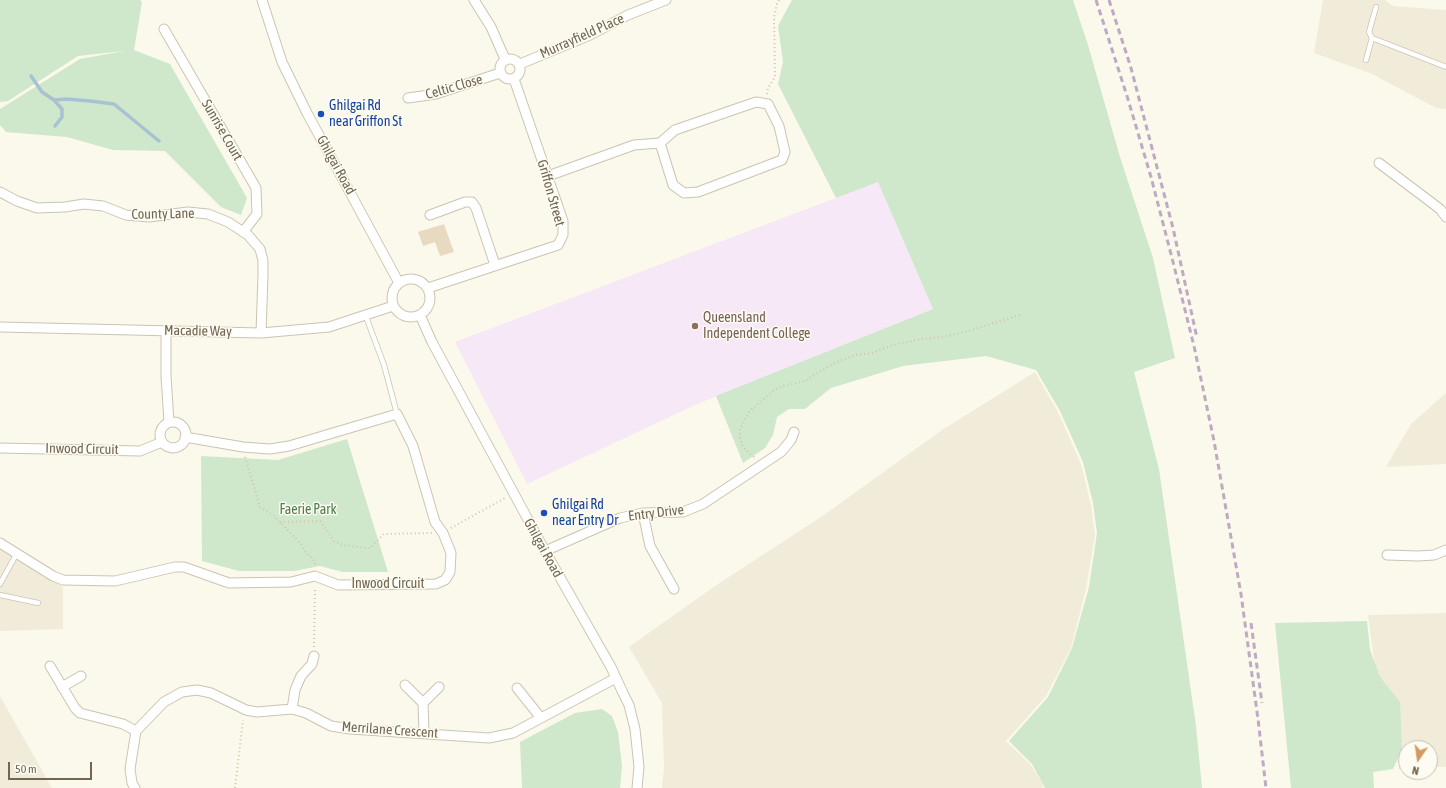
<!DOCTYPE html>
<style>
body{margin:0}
#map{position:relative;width:1446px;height:788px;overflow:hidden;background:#fbf9eb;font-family:"Asap Condensed",sans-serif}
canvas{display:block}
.north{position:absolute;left:1398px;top:740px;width:40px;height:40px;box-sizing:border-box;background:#fdfcf2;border:1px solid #c6c0b2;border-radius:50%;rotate:193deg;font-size:11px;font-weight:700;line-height:16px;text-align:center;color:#736651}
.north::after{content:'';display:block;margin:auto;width:14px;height:18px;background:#d6985f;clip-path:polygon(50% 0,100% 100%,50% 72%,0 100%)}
.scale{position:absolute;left:8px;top:762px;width:84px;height:18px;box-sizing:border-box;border:2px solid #736651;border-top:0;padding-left:5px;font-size:12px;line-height:14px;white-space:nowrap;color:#736651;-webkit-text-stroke:3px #fdfcf2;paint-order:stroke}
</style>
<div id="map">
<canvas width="1446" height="788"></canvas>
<div class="north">N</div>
<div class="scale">50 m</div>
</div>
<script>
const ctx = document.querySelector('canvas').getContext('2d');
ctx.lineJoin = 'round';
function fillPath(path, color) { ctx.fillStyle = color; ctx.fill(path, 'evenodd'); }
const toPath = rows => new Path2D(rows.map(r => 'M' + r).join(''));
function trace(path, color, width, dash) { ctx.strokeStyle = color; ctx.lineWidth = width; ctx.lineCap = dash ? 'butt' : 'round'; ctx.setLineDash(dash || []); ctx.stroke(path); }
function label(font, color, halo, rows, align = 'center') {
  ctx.font = font + ' "Asap Condensed",sans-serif'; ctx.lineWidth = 3; ctx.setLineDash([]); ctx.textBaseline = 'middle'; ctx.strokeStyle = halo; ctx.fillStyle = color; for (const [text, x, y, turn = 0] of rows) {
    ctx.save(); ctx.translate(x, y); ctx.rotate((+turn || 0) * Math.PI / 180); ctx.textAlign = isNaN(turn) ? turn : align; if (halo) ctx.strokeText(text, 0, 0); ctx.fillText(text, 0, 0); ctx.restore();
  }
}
fillPath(toPath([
 [1323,0,1385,0,1393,6,1446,10,1446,109,1436,108,1372,74,1314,53],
 [1035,372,1058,412,1081,464,1091,505,1095,535,1086,589,1071,648,1046,696,1006,741,1030,764,1041,781,1043,788,662,788,664,768,662,703,629,647,715,586,824,515,942,430],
 [1446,393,1446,464,1386,467,1411,424],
 [0,549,63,587,63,629,0,631],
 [1446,613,1446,767,1430,767,1430,748,1406,748,1406,768,1399,769,1398,703,1376,675,1368,615],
 [0,696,52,788,0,788]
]), '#f1ecda');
fillPath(toPath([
 [878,182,933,309,695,405,527,484,455,342]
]), '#f6e8f7');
fillPath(toPath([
 [0,0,140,0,142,2,134,50,170,64,247,198,241,215,221,207,165,151,113,150,67,137,6,132,0,125,0,109,80,59,124,51,78,56,8,101,0,102],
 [792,0,1073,0,1088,45,1120,157,1153,258,1175,358,1134,372,1159,469,1196,726,1202,788,1045,788,1032,764,1009,741,1048,697,1072,648,1089,587,1097,533,1093,503,1083,462,1060,411,1036,370,986,356,903,366,831,388,805,409,789,409,777,417,773,435,765,448,743,463,716,396,933,309,878,182,836,198,778,84,783,62,778,26],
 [347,439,388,572,343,572,320,566,294,571,239,571,202,561,201,456,278,460],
 [1367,621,1370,650,1380,677,1400,702,1402,749,1393,769,1373,772,1374,788,1291,788,1275,623],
 [602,709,612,716,618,732,622,766,620,788,522,788,520,742,575,713]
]), '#cfe7cb');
trace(toPath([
 [31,76,42,92,54,100,66,99,90,101,114,104,159,141],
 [54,100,62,109,62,117,55,126]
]), '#a9c2d3', 3.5);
fillPath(toPath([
 [444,224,454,252,440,256,435,242,423,246,418,232]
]), '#e8dac1');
const lane = toPath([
 [1372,38,1369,32,1376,7],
 [1366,60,1372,38,1446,67],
 [365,314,384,365,397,414],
 [0,584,17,553],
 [0,595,38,603]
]);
const street = toPath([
 [262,0,282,62,307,113,399,283],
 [474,0,491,27,505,59],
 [164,29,256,188,257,214,243,232],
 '500 69a10 10 0 1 1 20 0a10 10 0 1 1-20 0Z',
 [520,64,590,35,628,15,666,0],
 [408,98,436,94,500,73],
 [1379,163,1440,209,1446,217],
 [548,176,634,145,660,143,675,130,756,102,768,104,779,126,785,152,782,160,698,192,684,193,673,185,660,143],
 [0,192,17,201,37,208,65,207,84,204,103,206,126,215,149,217,188,212,208,214,228,222,248,235,260,249,263,261,263,275,261,333],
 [430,215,465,202,472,202,476,208,495,265],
 '392 298a19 19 0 1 1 38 0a19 19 0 1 1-38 0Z',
 [428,288,558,245,563,235,563,221,514,79],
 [420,315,432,342,545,551,611,667,623,693,629,705,635,729,639,767,637,788],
 [0,327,261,333,329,327,393,306],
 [166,331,166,376,169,422],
 '160 435a13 13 0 1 1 26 0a13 13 0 1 1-26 0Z',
 [0,448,140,451,162,442],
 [643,513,650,546,674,589],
 [0,543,53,576,63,580,115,581,175,567,184,567,229,583,291,582,315,576,338,585,436,584,445,580,450,572,451,553,443,533,435,522,413,446,397,414,289,446,270,449,243,447,185,437],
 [545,551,620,518,643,513,683,512,703,504,781,452,791,440,794,432],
 [1387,555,1418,556,1434,555,1446,550],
 [50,666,75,708,80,713,123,724,136,731],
 [405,685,423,703],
 [62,687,81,676],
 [517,688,541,718],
 [292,709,295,690,301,676,312,664,314,656],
 [424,733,423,703,439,687],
 [135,788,132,783,130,769,136,731,164,702,182,692,197,690,211,693,246,710,257,712,292,709,306,713,331,726,350,729,489,738,513,733,616,678]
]);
trace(lane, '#ccc4b2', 6);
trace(street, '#ccc4b2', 11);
trace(toPath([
 [767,94,768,88,775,77,774,17,777,4,779,0],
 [245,457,260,507,274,516,300,543,306,553,312,558,315,562,315,567],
 [754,457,743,447,740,438,740,429,749,412,773,391,783,386,805,381,832,364,855,355,872,353,893,345,921,339,943,337,968,331,1020,315],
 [280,522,320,521,334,541,343,545,366,548,370,548,384,534,432,533],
 [451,528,505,498],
 [314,647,315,587],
 [235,788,243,720]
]), '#d2c3a9', 2, [1, 3]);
trace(lane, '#fff', 4.5);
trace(street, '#fff', 9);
trace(toPath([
 [1096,0,1127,96,1151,177,1172,258,1194,346,1214,441,1241,594,1258,719,1266,788],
 [1109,0,1131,68,1173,228,1197,338],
 [1251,623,1262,703]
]), '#bfaac4', 3, [6, 4]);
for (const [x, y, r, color] of [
 [321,114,4,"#1a4fb4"],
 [695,326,4,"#8d6e63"],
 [544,513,4,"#1a4fb4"]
]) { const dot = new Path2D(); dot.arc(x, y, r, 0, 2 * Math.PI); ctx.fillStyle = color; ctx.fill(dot); trace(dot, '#fdfcf2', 1.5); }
label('14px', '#736651', '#fdfcf2', [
 ["Murrayfield Place",582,36,-24],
 ["Celtic Close",454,87,-16],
 ["Sunrise Court",222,130,60],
 ["Ghilgai Road",336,165,61],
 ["Griffon Street",551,193,74],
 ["County Lane",163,214,-1],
 ["Macadie Way",198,331,1],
 ["Inwood Circuit",82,449,1],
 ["Entry Drive",656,513,-7],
 ["Ghilgai Road",543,548,61],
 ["Inwood Circuit",388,584],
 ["Merrilane Crescent",390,730,4]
]);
label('14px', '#164399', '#fdfcf2', [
 ["Ghilgai Rd",329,106],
 ["near Griffon St",329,122],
 ["Ghilgai Rd",552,505],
 ["near Entry Dr",552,521]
], 'left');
label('14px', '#785e54', '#fdfcf2', [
 ["Queensland",703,318],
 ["Independent College",703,334]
], 'left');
label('14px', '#4f7d4d', '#fdfcf2', [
 ["Faerie Park",308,510]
]);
</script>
